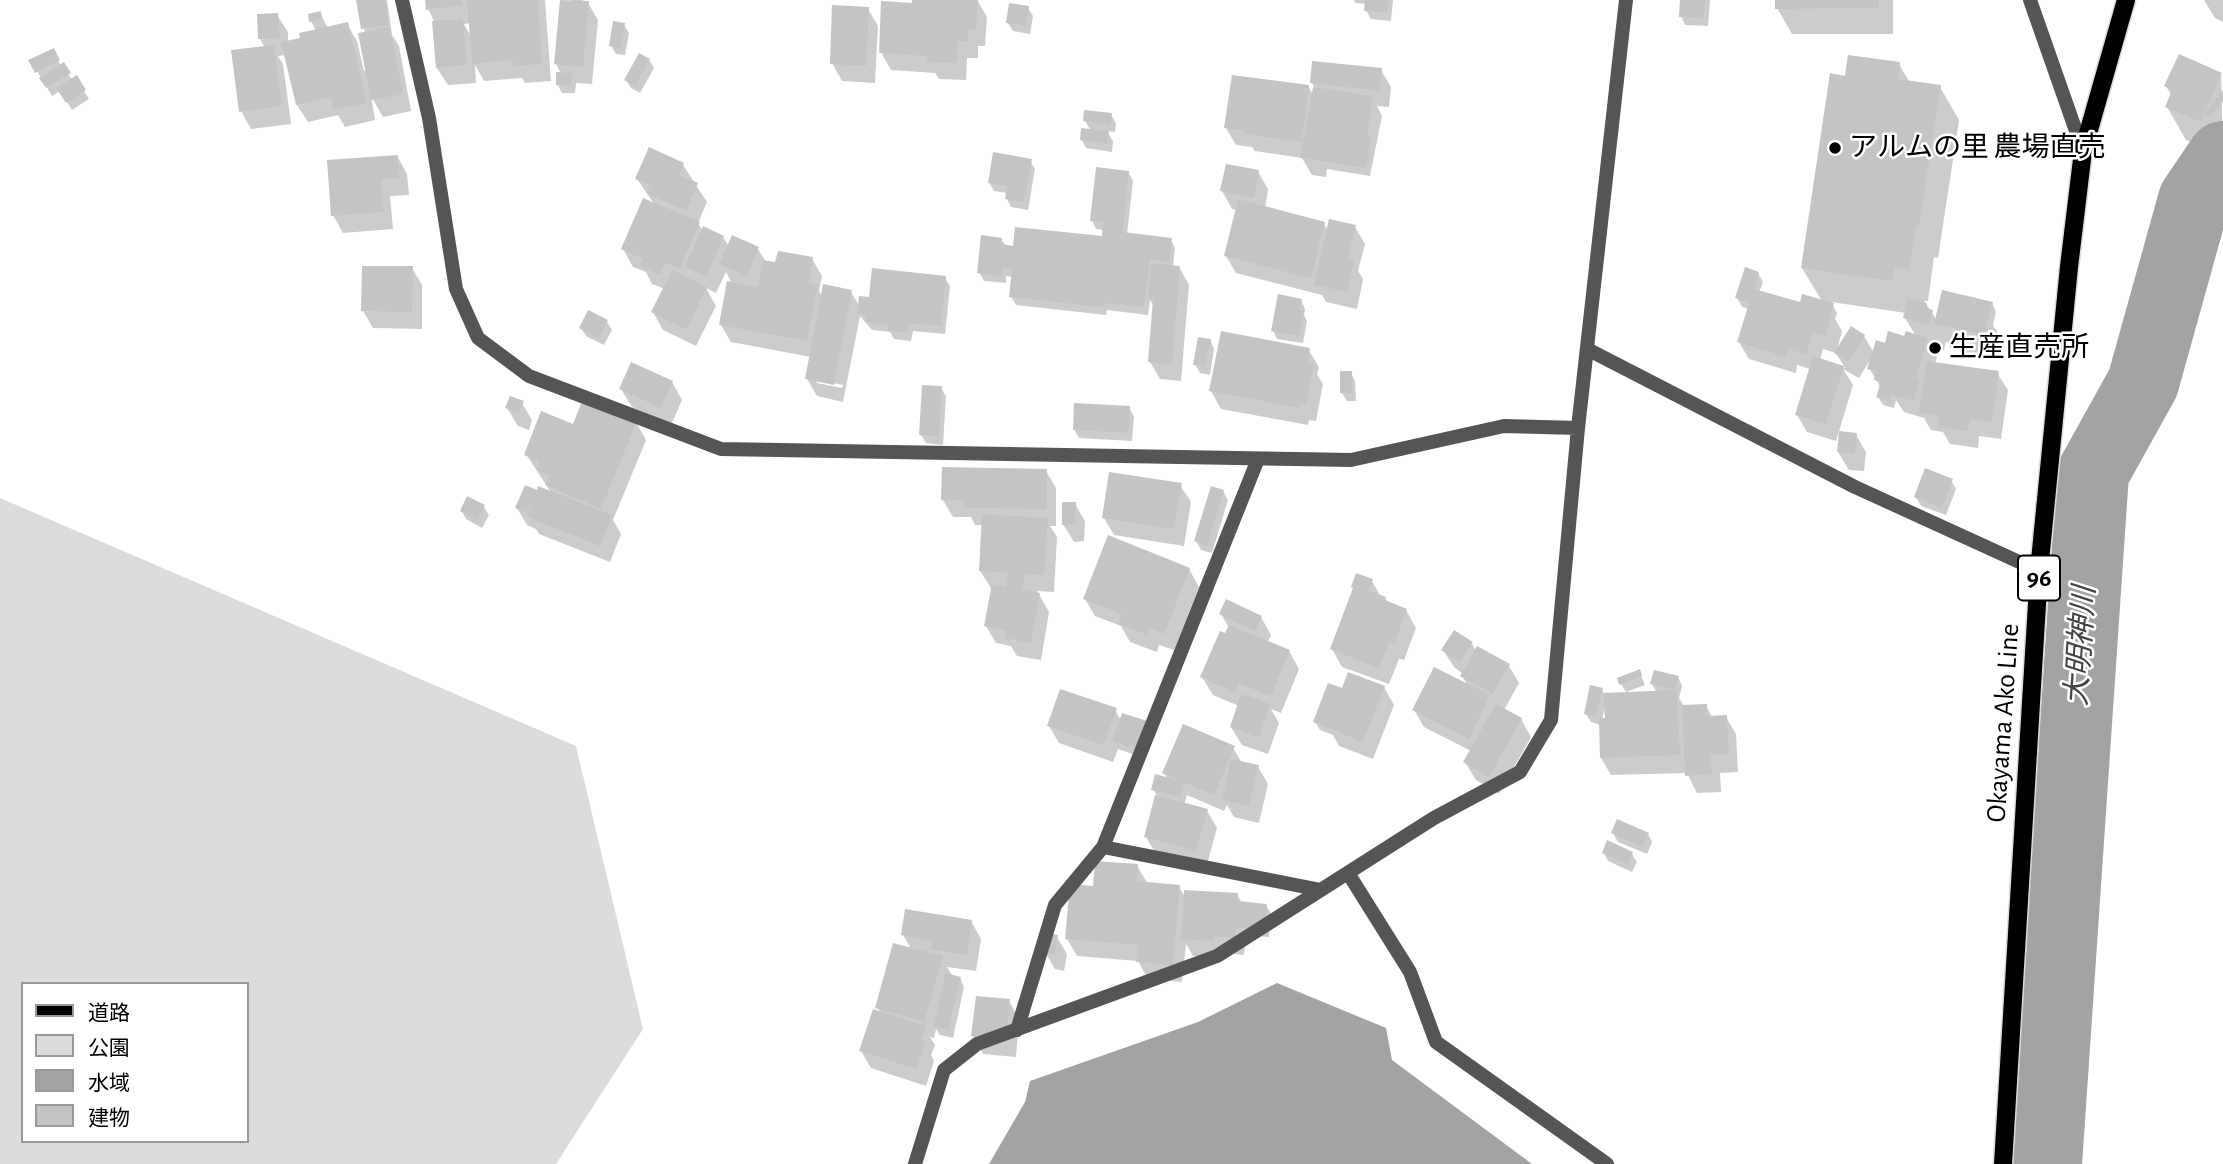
<!DOCTYPE html>
<meta charset="utf-8">
<style>
body{margin:0}
#map{position:relative;width:2223px;height:1164px;overflow:hidden;background:#fff;font-family:"Alegreya Sans","Noto Sans JP",sans-serif}
canvas{display:block}
.legend{position:absolute;left:21px;top:982px;width:228px;height:161px;box-sizing:border-box;background:#fff;border:2px solid #999;margin:0;padding:9px 12px;list-style:none;font-size:21px;color:#000}
.legend li{display:flex;align-items:center;gap:14px;height:35px}
.legend b{width:35px;border:2px solid #999}
</style>
<div id="map">
<canvas width="2223" height="1164"></canvas>
<ul class="legend">
<li><b style="height:9px;background:#000"></b>道路</li>
<li><b style="height:19px;background:#dcdcdc"></b>公園</li>
<li><b style="height:19px;background:#a3a3a3"></b>水域</li>
<li><b style="height:19px;background:#c4c4c4"></b>建物</li>
</ul>
</div>
<script>
const ctx = document.querySelector('canvas').getContext('2d');
ctx.lineJoin = 'round';
function fillPath(path, color) { ctx.fillStyle = color; ctx.fill(path, 'evenodd'); }
const toPath = rows => new Path2D(rows.map(r => 'M' + r).join(''));
function trace(path, color, width, dash) { ctx.strokeStyle = color; ctx.lineWidth = width; ctx.lineCap = dash ? 'butt' : 'round'; ctx.setLineDash(dash || []); ctx.stroke(path); }
function label(font, color, halo, rows, align = 'center') {
  ctx.font = font + ' "Alegreya Sans","Noto Sans JP",sans-serif'; ctx.lineWidth = 5; ctx.setLineDash([]); ctx.textBaseline = 'middle'; ctx.strokeStyle = halo; ctx.fillStyle = color; for (const [text, x, y, turn = 0] of rows) {
    ctx.save(); ctx.translate(x, y); ctx.rotate((+turn || 0) * Math.PI / 180); ctx.textAlign = isNaN(turn) ? turn : align; if (halo) ctx.strokeText(text, 0, 0); ctx.fillText(text, 0, 0); ctx.restore();
  }
}
fillPath(toPath([
 [0,498,576,746,643,1029,556,1164,0,1164],
 [23,984,247,984,247,1141,23,1141]
]), '#dcdcdc');
fillPath(toPath([
 [1277,983,1386,1028,1392,1060,1532,1164,989,1164,1025,1102,1030,1081,1198,1022]
]), '#a3a3a3');
fillPath(toPath([
 [358,0,387,0,392,35,399,46,411,111,383,117,371,96,375,120,345,127,338,115,308,122,297,105,286,55,278,56,283,64,291,124,251,129,241,111,265,48,260,39,277,15,288,32,288,43,302,39,316,31,311,21,320,13,328,28,347,24,357,41,364,71,367,70,365,33],
 [426,0,545,0,551,81,525,83,522,78,484,81,475,65,476,83,448,85,437,68,435,23,428,9],
 [471,23,472,38,464,24],
 [571,0,583,0,583,2,588,3,598,20,592,84,576,83,575,93,562,93,557,84,561,74,556,64],
 [914,0,977,0,987,17,985,46,978,46,978,58,967,58,966,80,939,79,935,73,891,70,881,52,914,5],
 [1354,0,1393,0,1391,21,1371,19,1366,10,1366,4,1356,3],
 [1682,0,1710,0,1708,26,1685,25,1681,16],
 [1777,0,1893,0,1893,34,1792,34,1777,8],
 [2204,0,2223,0,2223,22,2215,18],
 [1028,8,1033,16,1030,34,1013,31,1008,23],
 [868,9,878,26,875,83,842,81,832,63],
 [624,25,629,33,625,55,616,54,611,46],
 [53,50,61,66,63,65,72,80,76,78,89,99,72,110,60,91,52,96,31,61],
 [649,60,654,68,640,93,631,88,626,80],
 [1899,64,1910,83,1940,87,1959,120,1938,258,1934,257,1928,301,1924,301,1937,320,1992,303,1996,312,1993,325,2004,342,1999,360,1951,349,1946,341,1944,350,1931,346,1937,357,1935,364,1997,373,2008,390,2001,439,1979,436,1978,448,1950,444,1943,432,1931,430,1924,418,1904,412,1896,400,1894,408,1883,405,1878,397,1881,388,1869,368,1870,360,1859,378,1843,369,1853,385,1836,441,1807,432,1797,415,1810,369,1797,365,1796,373,1749,359,1739,342,1749,309,1742,307,1737,298,1758,273,1763,282,1759,292,1804,305,1822,301,1802,268,1846,78],
 [1831,302,1906,313,1905,318,1916,336,1886,345,1874,353,1864,336,1837,350,1842,331,1835,319,1837,313],
 [1823,349,1836,353,1845,368,1820,360],
 [1381,70,1391,87,1389,107,1377,106,1382,116,1370,176,1327,169,1326,177,1312,175,1302,158,1255,151,1252,147,1236,145,1226,128,1308,86,1313,95,1314,87,1312,83],
 [2221,74,2223,147,2220,154,2186,140,2167,107,2171,95,2166,86],
 [1111,115,1116,123,1115,132,1107,131,1113,141,1112,152,1086,148,1082,140,1091,131,1085,121],
 [397,156,407,174,409,195,390,196,393,229,343,233,333,215],
 [1030,161,1035,169,1028,210,1011,207,1007,199,1008,193,994,191,989,182],
 [683,165,707,202,698,223,703,231,723,237,729,247,758,249,766,262,777,264,812,259,822,276,819,291,822,296,851,292,860,307,870,299,945,278,950,286,945,334,913,331,911,341,894,339,890,332,872,330,860,316,843,402,817,396,807,379,811,357,731,342,721,325,732,284,726,272,716,293,706,288,716,306,696,346,663,330,653,312,665,289,652,284,646,272,633,267,623,249,655,205,637,179],
 [817,380,843,385,842,388,817,383],
 [1128,172,1133,181,1127,235,1171,240,1175,248,1173,267,1179,267,1189,285,1181,381,1160,379,1150,362,1154,307,1150,300,1148,315,1107,310,1106,315,1016,305,1011,297,1013,277,1006,276,1006,283,984,281,979,272,1001,239,1006,246,1015,248,1103,238,1104,230,1096,229,1092,220],
 [1258,172,1268,189,1265,208,1324,224,1328,230,1355,227,1365,244,1358,271,1363,279,1357,309,1326,302,1322,295,1236,273,1226,256,1237,210,1232,209,1222,191],
 [412,268,422,285,422,329,373,328,363,311],
 [1301,300,1305,309,1304,315,1307,321,1303,343,1277,339,1273,330],
 [607,322,612,330,604,345,586,336,581,328],
 [1210,340,1214,349,1210,375,1200,373,1195,364],
 [1308,349,1319,367,1317,374,1323,384,1316,421,1309,420,1308,425,1221,409,1211,391],
 [1351,373,1355,381,1356,401,1347,401,1342,393],
 [672,382,682,400,671,425,632,407,621,389],
 [941,388,946,396,943,445,926,443,921,435],
 [522,403,532,420,529,430,518,426,507,408],
 [1129,408,1134,416,1132,441,1079,438,1074,429],
 [636,422,646,440,613,520,621,534,610,562,539,534,536,529,527,525,517,508,526,487,552,494,526,454,574,427],
 [1856,435,1866,452,1864,471,1849,470,1838,452],
 [1046,471,1056,488,1056,526,1050,526,1057,537,1054,592,1037,591,1049,612,1041,660,1017,656,1011,646,996,643,986,626,993,589,991,588,980,571,983,525,975,525,971,517,953,517,943,500],
 [1951,480,1956,489,1946,515,1921,506,1916,497],
 [1180,485,1191,502,1184,546,1114,535,1104,518],
 [1223,491,1228,500,1212,553,1201,550,1196,541],
 [1075,504,1085,521,1084,541,1074,542,1063,524],
 [484,507,489,515,482,528,466,519,462,511],
 [1189,569,1199,587,1174,650,1159,645,1157,652,1130,642,1121,626,1095,616,1085,599],
 [1372,581,1381,597,1385,598,1388,603,1406,610,1416,628,1404,660,1399,659,1389,684,1342,667,1332,649],
 [1221,614,1261,617,1271,635,1267,643,1289,651,1299,669,1281,713,1271,709,1279,723,1268,754,1242,745,1231,727,1239,706,1213,695,1202,677,1229,628],
 [1472,644,1476,651,1509,666,1519,683,1504,710,1521,719,1531,737,1499,794,1476,780,1465,762,1471,751,1424,727,1414,710,1468,686,1462,676,1463,674,1454,667,1443,650],
 [1639,671,1645,685,1626,692,1621,684],
 [1678,677,1682,686,1679,698,1684,706,1706,706,1712,717,1726,717,1736,734,1738,772,1720,773,1721,792,1697,793,1687,773,1611,775,1601,758,1600,725,1591,722,1586,714,1602,690,1605,695,1657,693,1652,684],
 [1605,707,1606,720,1602,720],
 [1384,687,1394,705,1373,759,1339,746,1333,735,1320,730,1315,722,1340,690],
 [1115,710,1142,757,1118,749,1113,762,1059,743,1049,726],
 [1233,748,1242,763,1258,767,1268,784,1259,823,1234,817,1227,805,1224,811,1187,795,1184,805,1207,811,1217,828,1206,868,1156,854,1146,837,1157,796,1153,789,1168,780,1164,773],
 [1613,833,1648,834,1652,842,1647,854,1618,842],
 [1604,853,1632,854,1637,862,1632,872,1608,861],
 [1137,866,1148,884,1179,887,1185,897,1237,894,1242,903,1266,905,1271,914,1269,937,1246,935,1244,955,1224,953,1224,958,1193,956,1186,944,1182,982,1148,979,1138,961,1077,956,1067,939,1094,888],
 [971,921,981,939,976,971,947,967,952,975,960,978,964,987,953,1038,940,1035,936,1029,934,1038,930,1037,935,1045,931,1055,934,1061,926,1086,871,1068,861,1051,881,1013,877,1007,911,949,903,935],
 [1057,937,1067,954,1064,971,1055,969,1045,952],
 [1009,1001,1019,1019,1016,1057,983,1054,973,1036]
]), '#0003');
trace(toPath([
 [2046,1164,2093,473,2143,383,2194,200,2223,157]
]), '#a3a3a3', 72);
fillPath(toPath([
 [356,0,385,0,389,25,361,29],
 [425,0,461,0,462,5,426,10],
 [467,0,538,0,542,64,513,66,513,60,472,64],
 [560,0,589,1,583,67,554,64],
 [912,0,978,0,976,30,969,29,968,41,957,41,957,63,927,62,927,56,879,53,881,1,912,3],
 [1365,0,1388,0,1387,13,1364,11],
 [1680,0,1705,0,1704,18,1679,17],
 [1775,0,1879,0,1879,8,1775,9],
 [1009,3,1029,6,1026,26,1006,23],
 [832,5,869,7,866,66,830,64],
 [321,11,322,19,309,22,308,14],
 [278,13,280,38,258,39,257,14],
 [463,19,467,65,436,68,432,21],
 [613,21,625,23,621,48,609,46],
 [348,22,367,103,333,110,331,97,296,105,281,42,300,38,299,33],
 [390,27,403,94,371,100,358,33],
 [274,45,282,106,239,112,231,50],
 [54,48,60,60,35,73,28,60],
 [639,53,650,59,635,86,624,80],
 [2179,54,2222,73,2201,122,2165,107,2172,90,2164,86],
 [1848,55,1900,62,1898,79,1941,85,1919,226,1916,225,1909,269,1895,267,1892,281,1801,268,1830,73,1845,76],
 [1312,61,1382,68,1379,91,1310,83],
 [64,62,71,73,46,88,39,78],
 [556,72,572,73,571,85,556,85],
 [77,75,86,90,66,103,56,88],
 [1232,75,1309,85,1302,142,1243,134,1243,130,1224,128],
 [1313,87,1373,96,1367,136,1371,137,1366,168,1300,158],
 [2223,90,2223,101,2210,118,2204,114],
 [1084,110,1112,113,1111,125,1083,121],
 [1081,128,1109,131,1107,144,1080,140],
 [649,147,684,163,679,175,698,183,686,211,646,193,650,185,635,179],
 [993,152,1032,159,1024,202,1005,199,1007,186,988,183],
 [398,155,400,178,381,179,384,212,331,216,327,160],
 [1226,164,1259,170,1254,198,1220,191],
 [1096,167,1129,171,1123,232,1172,238,1169,262,1150,260,1144,307,1103,303,1102,307,1009,297,1012,269,1002,269,1002,276,977,273,981,235,1002,238,1002,244,1013,246,1015,227,1102,236,1103,222,1090,221],
 [643,198,700,222,680,269,665,263,660,275,640,266,643,259,621,249],
 [1238,199,1325,222,1311,278,1224,256],
 [1329,219,1356,225,1348,259,1354,260,1347,292,1314,285],
 [703,226,724,236,706,277,685,266],
 [732,235,759,247,747,276,719,264],
 [778,251,813,257,809,283,818,284,807,341,719,325,727,281,758,287,763,260,775,262],
 [1151,263,1180,266,1172,364,1148,362,1153,299,1148,299],
 [362,266,413,266,412,312,361,311],
 [1745,267,1759,272,1754,289,1800,302,1802,294,1834,303,1826,336,1813,333,1806,354,1788,349,1786,357,1737,342,1749,303,1735,298],
 [872,268,946,276,941,326,908,323,907,333,888,331,888,325,865,322,867,315,857,314,859,296,869,297],
 [672,270,707,287,686,330,651,312],
 [823,284,852,290,834,385,805,379],
 [1942,290,1993,302,1984,335,1934,324],
 [1278,294,1302,299,1299,310,1304,311,1299,336,1271,331],
 [1908,298,1927,303,1926,308,1933,310,1929,325,1903,318],
 [588,310,608,320,599,338,579,328],
 [1851,326,1865,335,1849,362,1834,353],
 [1221,331,1310,348,1307,363,1314,365,1306,404,1300,403,1299,408,1209,391],
 [1888,331,1904,336,1906,331,1928,338,1916,378,1920,379,1914,401,1891,395,1889,401,1876,397,1881,382,1874,380,1876,371,1867,369,1876,340,1885,343],
 [1198,337,1211,339,1205,367,1193,365],
 [1813,356,1844,366,1826,424,1795,415],
 [1926,361,1999,371,1992,422,1970,419,1968,431,1938,427,1939,415,1919,413],
 [631,362,673,381,661,408,619,389],
 [1340,371,1352,371,1352,393,1340,393],
 [922,385,942,386,939,437,919,435],
 [510,396,524,401,519,413,505,408],
 [583,399,637,421,601,509,545,485,549,475,536,470,539,461,524,455,541,411,573,424],
 [1074,403,1130,406,1129,433,1073,430],
 [1839,431,1857,433,1855,454,1837,452],
 [942,467,1047,469,1047,509,963,508,963,500,941,500],
 [1925,468,1953,479,1942,508,1914,497],
 [1109,472,1182,483,1174,529,1102,518],
 [525,485,537,490,538,486,612,515,600,546,527,517,533,500,527,513,515,508],
 [1211,486,1224,490,1207,546,1194,541],
 [467,496,485,505,477,520,460,511],
 [1062,502,1076,502,1075,524,1062,525],
 [982,514,1048,518,1044,575,1024,574,1023,590,1040,593,1031,643,1005,638,1006,630,984,626,992,584,1006,587,1007,573,979,571],
 [1108,535,1190,568,1164,634,1150,628,1147,635,1118,624,1122,614,1083,599],
 [1356,573,1373,579,1369,591,1386,597,1385,600,1407,609,1394,644,1389,642,1379,668,1330,649,1353,588,1351,587],
 [1226,599,1262,616,1255,631,1219,614],
 [1229,625,1290,650,1271,696,1238,683,1235,692,1200,677,1220,631,1225,633],
 [1454,630,1473,642,1460,662,1441,650],
 [1477,646,1510,664,1493,694,1460,676],
 [1434,667,1490,695,1469,739,1412,710],
 [1640,669,1642,676,1619,685,1617,678],
 [1654,670,1679,676,1675,690,1650,684],
 [1348,672,1385,686,1363,742,1313,722,1328,683,1342,688],
 [1590,685,1603,688,1596,717,1584,714],
 [1060,689,1117,708,1104,745,1047,726],
 [1677,690,1680,755,1600,758,1599,718,1605,718,1603,693],
 [1241,694,1270,704,1259,738,1230,727],
 [1496,704,1522,718,1489,777,1463,762],
 [1707,704,1707,716,1727,715,1729,754,1711,755,1712,774,1685,776,1682,705],
 [1122,713,1147,721,1138,749,1112,741],
 [1183,724,1235,746,1214,795,1162,773],
 [1231,759,1259,765,1249,806,1222,800],
 [1155,774,1184,782,1180,797,1151,790],
 [1155,795,1208,809,1196,851,1144,837],
 [1617,819,1649,833,1642,847,1611,833],
 [1607,840,1633,852,1628,865,1602,853],
 [1095,861,1138,864,1137,881,1180,885,1173,965,1136,962,1138,945,1065,939,1070,884,1093,886],
 [1184,890,1238,893,1237,901,1267,904,1265,929,1236,927,1235,938,1214,936,1214,941,1181,939],
 [905,909,972,920,967,955,931,949,932,941,901,935],
 [1047,933,1058,935,1054,955,1043,952],
 [893,943,943,956,924,1022,875,1008],
 [946,973,961,977,948,1030,933,1026],
 [976,996,1010,999,1006,1040,971,1036],
 [873,1009,926,1026,921,1040,925,1041,917,1069,859,1051]
]), '#c4c4c4');
const primary = toPath([
 [2003,1164,2039,571,2069,267,2083,151,2126,0]
]);
trace(primary, '#dbdbdb', 21);
trace(toPath([
 [402,0,429,118,456,289,478,338,529,376,721,449,1351,460,1504,426,1578,428],
 [1587,349,1855,487,2039,571],
 [1103,847,1321,890],
 [1348,873,1410,972,1436,1042,1607,1164],
 [1017,1030,1055,905,1103,847,1258,459],
 [915,1164,944,1070,977,1044,1217,956,1434,818,1520,772,1551,720,1578,428,1626,0]
]), '#555', 14);
trace(toPath([
 [2030,0,2083,151]
]), '#555', 14);
trace(primary, '#000', 18);
for (const [x, y, r, color] of [
 [1835,148,7,"#000"],
 [1935,348,7,"#000"]
]) { const dot = new Path2D(); dot.arc(x, y, r, 0, 2 * Math.PI); ctx.fillStyle = color; ctx.fill(dot); trace(dot, '#fff', 2.5); }
for (const [x, y, w] of [
 [2039,578,42]
]) { const box = new Path2D(); box.roundRect(x - w / 2, y - 22.5, w, 45, 5); ctx.fillStyle = '#fff'; ctx.fill(box); trace(box, '#000', 2); }
label('bold 26px', '#000', null, [
 ["96",2039,578]
]);
label('28px', '#000', '#fff', [
 ["アルムの里 農場直売",1849,148],
 ["生産直売所",1949,348]
], 'left');
label('28px', '#000', '#fff', [
 ["Okayama Ako Line",2003,723,-86]
]);
label('italic 30px', '#444', '#fff', [
 ["大明神川",2081,646,-86]
]);
</script>
